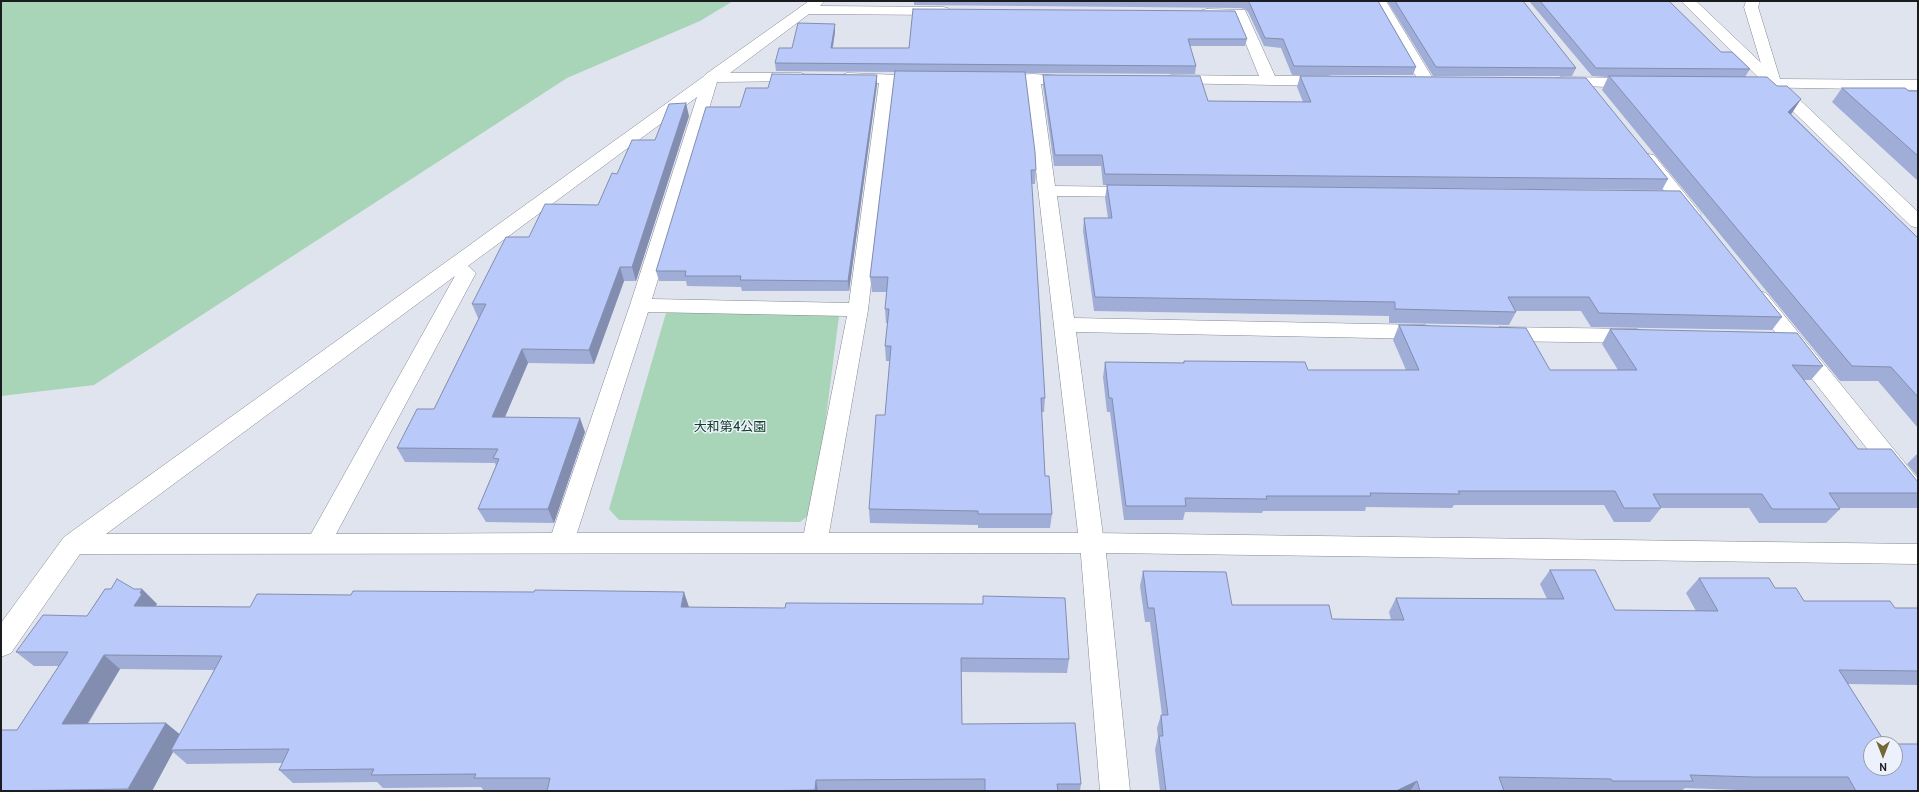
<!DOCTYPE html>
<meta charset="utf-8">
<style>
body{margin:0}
#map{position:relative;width:1919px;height:792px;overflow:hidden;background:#e0e4ee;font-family:Cabin,sans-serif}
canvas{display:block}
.frame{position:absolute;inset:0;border:2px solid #1a1c1f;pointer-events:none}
.north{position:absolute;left:1863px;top:736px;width:40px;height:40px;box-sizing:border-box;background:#edf1fc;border:1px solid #999ca4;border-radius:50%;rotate:180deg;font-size:11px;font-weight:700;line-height:16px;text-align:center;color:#1a1c1f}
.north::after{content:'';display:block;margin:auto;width:14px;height:18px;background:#756835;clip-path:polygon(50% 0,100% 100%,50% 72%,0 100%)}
</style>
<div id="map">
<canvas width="1919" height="792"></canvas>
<div class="frame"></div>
<div class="north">N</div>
</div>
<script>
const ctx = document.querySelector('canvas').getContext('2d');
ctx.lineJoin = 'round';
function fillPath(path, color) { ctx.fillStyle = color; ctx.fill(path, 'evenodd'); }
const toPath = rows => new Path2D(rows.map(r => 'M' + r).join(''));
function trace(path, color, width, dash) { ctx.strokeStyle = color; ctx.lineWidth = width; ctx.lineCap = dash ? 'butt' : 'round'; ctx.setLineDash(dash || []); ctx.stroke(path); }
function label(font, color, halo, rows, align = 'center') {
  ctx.font = font + ' Cabin,"Noto Sans JP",sans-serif'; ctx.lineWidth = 3; ctx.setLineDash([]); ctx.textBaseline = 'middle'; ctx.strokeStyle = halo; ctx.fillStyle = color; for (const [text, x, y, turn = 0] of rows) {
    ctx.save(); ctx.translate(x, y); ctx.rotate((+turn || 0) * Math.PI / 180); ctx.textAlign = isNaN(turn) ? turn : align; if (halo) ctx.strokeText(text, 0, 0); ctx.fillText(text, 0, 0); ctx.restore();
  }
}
fillPath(toPath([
 [1,1,733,1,700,21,567,78,94,385,1,396],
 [681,309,831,312,839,316,814,511,800,522,619,520,609,509,666,313]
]), '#a8d4b7');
const street = toPath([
 [809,1,825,1,820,6,943,7,948,8,950,11,948,14,943,15,809,14,730,73,801,73,806,75,809,78,806,81,717,82,652,299,849,303,879,83,847,83,842,81,839,78,842,75,847,73,928,76,931,79,928,82,923,84,894,83,868,310,829,533,1078,533,1026,84,997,84,992,82,989,79,992,76,1033,74,1079,77,1081,80,1079,83,1073,85,1041,84,1055,186,1136,187,1142,188,1145,192,1142,196,1136,197,1057,196,1074,318,1425,325,1432,327,1435,332,1432,337,1425,339,1076,332,1104,543,1101,550,1092,553,80,554,11,653,1,657,1,623,64,537,703,77,706,74,809,1],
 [697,97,630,305,552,533,336,534,476,273,468,266,697,97],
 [455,276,311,534,106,534,455,276],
 [648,312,847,316,804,533,577,533,648,312],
 [1372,1,1386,1,1435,82,1433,85,1427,87,1421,85,1372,1],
 [1681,1,1696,1,1778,79,1918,80,1918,90,1747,87,1745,84,1747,81,1760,79,1681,1],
 [1207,9,1245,10,1275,76,1329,76,1335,78,1337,81,1335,84,1329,86,1165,83,1163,80,1165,77,1171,75,1259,76,1235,17,1202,16,1200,13,1202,10,1207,9],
 [1561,77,1635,78,1641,80,1643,83,1641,86,1635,88,1555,85,1553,82,1555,79,1561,77],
 [1648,154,1654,155,1698,210,1701,214,1698,218,1692,219,1686,218,1642,163,1639,159,1642,155,1648,154],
 [1759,291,1766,293,1918,479,1918,505,1910,503,1752,303,1749,298,1752,293,1759,291],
 [1500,327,1637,329,1644,331,1647,336,1644,341,1637,343,1500,341,1493,339,1490,334,1493,329,1500,327]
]);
const secondary = toPath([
 [1746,1,1760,1,1758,7,1781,82,1918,212,1918,228,1911,226,1768,87,1744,7,1746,1],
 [1092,533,1918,544,1918,564,1106,553,1130,791,1100,791,1080,543,1083,536,1092,533]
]);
trace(street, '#858892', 1);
trace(secondary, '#858892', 1);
fillPath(street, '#fff');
fillPath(secondary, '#fff');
fillPath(toPath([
 [914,1,1378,1,1416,67,1413,75,1292,75,1281,48,1264,46,1248,12,1245,9,1240,8,914,5],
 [1387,1,1523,1,1576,68,1572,76,1433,76],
 [1529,1,1669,1,1721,52,1750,69,1745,77,1777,86,1801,99,1791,114,1918,238,1918,428,1878,381,1840,381,1602,90,1608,77,1592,76],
 [913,9,1247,39,1245,46,1190,46,1196,66,1195,74,1025,73,1036,170,1035,184,1031,184,1045,398,1044,412,1041,412,1045,476,1052,514,1050,528,978,528,978,525,870,523,869,509,885,415,890,361,886,361,885,346,888,323,886,323,885,309,887,292,872,292,870,277,895,72,776,71,775,63,792,48,835,32,833,48,909,48],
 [877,75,877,84,849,291,742,291,741,287,687,286,686,281,659,281,656,271,740,107,768,88],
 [1043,75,1208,101,1303,102,1297,87,1300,76,1668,179,1662,190,1268,187,1782,317,1772,330,1591,327,1581,311,1516,311,1516,312,1509,325,1389,323,1389,316,1094,311,1083,231,1084,218,1108,218,1105,198,1107,185,1103,185,1101,166,1054,166,1043,86],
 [1842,88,1918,91,1918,181,1832,102],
 [689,116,636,281,624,281,594,364,528,363,505,417,585,432,554,523,486,522,478,509,496,466,495,463,405,462,397,448,434,409,479,318,478,318,472,304,529,237,598,205,617,174,655,140],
 [1399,325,1550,370,1618,370,1602,344,1610,329,1823,366,1811,380,1804,380,1858,449,1918,482,1918,508,1839,508,1840,509,1826,523,1759,523,1749,508,1661,508,1650,522,1614,522,1604,505,1454,505,1452,508,1366,507,1365,511,1263,511,1262,513,1185,512,1183,520,1124,520,1110,412,1107,412,1103,377,1105,362,1183,363,1184,361,1308,370,1406,370,1393,340],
 [1918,453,1918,477,1907,464],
 [1550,570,1615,610,1696,611,1686,593,1699,578,1775,588,1804,601,1895,608,1918,608,1918,685,1848,684,1886,744,1918,791,1831,791,1830,790,1739,790,1685,788,1681,791,1589,791,1504,790,1504,791,1160,791,1155,749,1158,737,1157,728,1161,715,1162,715,1150,622,1145,622,1140,586,1143,571,1232,605,1332,619,1391,620,1389,612,1396,598,1547,599,1540,584],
 [142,589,157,604,155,606,250,607,689,607,1069,659,1067,673,961,672,962,724,1081,784,1080,791,484,791,481,787,383,788,377,782,293,783,279,770,283,763,187,764,173,752,152,791,1,791,1,730,17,730,59,666,34,666,16,652,87,616],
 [120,669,214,670,180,735,166,723,88,724]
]), '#9fadd7');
fillPath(toPath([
 [835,24,835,32,831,55,831,48],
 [877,75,877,84,849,291,848,281],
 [1801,99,1792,113,1780,126,1788,112],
 [686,103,689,116,636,281,632,267],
 [620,267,624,281,594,364,589,350],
 [522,349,528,363,499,431,492,417],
 [580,418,585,432,554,523,548,509],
 [142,589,157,604,155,607,134,606,140,593],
 [684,592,689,607,686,622,681,607],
 [104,655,120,669,79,737,62,724],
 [166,723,182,736,171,750,173,752,152,791,131,791,128,789],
 [816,780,818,791,815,791,815,790],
 [1417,781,1410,791,1396,791]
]), '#828daf');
const building = toPath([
 [1248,1,1378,1,1416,67,1294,66,1283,39,1265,38,1250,4,1248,1],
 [1395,1,1523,1,1576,68,1436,67,1395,1],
 [1540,1,1669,1,1721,52,1732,52,1750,69,1596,68,1540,1],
 [913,9,1235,11,1247,39,1188,39,1196,66,775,63,779,48,792,48,798,23,835,24,831,48,909,48,913,9],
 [895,71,1025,72,1035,152,1036,170,1031,170,1045,398,1041,398,1045,476,1049,476,1052,514,978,514,978,511,869,509,876,415,885,415,891,346,885,346,889,309,885,309,888,277,870,277,895,71],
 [772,74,877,75,848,281,740,280,741,276,685,276,686,271,656,271,706,107,740,107,746,88,768,88,772,74],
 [1043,75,1200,76,1208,101,1311,102,1300,76,1586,78,1668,179,1105,174,1102,155,1055,155,1043,75],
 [1609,76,1767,77,1777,86,1787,86,1801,99,1788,112,1918,238,1918,397,1891,367,1852,366,1609,76],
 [1842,88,1905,88,1909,91,1918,91,1918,156,1842,88],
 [686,103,632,267,620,267,589,350,522,349,492,417,580,418,548,509,478,509,499,459,493,458,498,449,397,448,417,409,434,409,486,304,472,304,506,237,529,237,545,204,598,205,612,173,617,174,632,140,655,140,669,104,686,103],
 [1107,185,1680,191,1782,317,1599,313,1589,297,1508,297,1516,312,1395,309,1395,302,1095,297,1084,218,1112,218,1107,185],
 [1399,325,1526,328,1550,370,1637,370,1610,329,1797,333,1823,366,1792,365,1858,449,1891,449,1918,482,1918,493,1829,493,1840,509,1772,509,1762,494,1653,494,1661,508,1624,508,1615,491,1458,491,1460,494,1370,493,1371,496,1266,496,1267,499,1185,498,1186,506,1126,506,1112,398,1109,398,1105,362,1184,363,1184,361,1305,362,1308,370,1419,370,1399,325],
 [1550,570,1595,570,1615,610,1718,611,1699,578,1769,578,1775,588,1796,588,1804,601,1890,601,1895,608,1918,608,1918,671,1839,670,1886,744,1871,744,1871,768,1895,768,1895,744,1918,744,1918,791,1856,791,1848,777,1755,777,1690,775,1693,781,1612,781,1611,779,1499,777,1504,791,1420,791,1417,781,1396,791,1166,791,1159,736,1163,736,1161,715,1168,715,1154,608,1148,608,1143,571,1226,572,1232,605,1329,605,1332,619,1404,620,1396,598,1564,599,1550,570],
 [117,579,134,589,142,589,140,593,142,594,134,606,250,607,257,594,351,595,353,591,534,592,535,590,684,592,681,607,785,608,786,603,983,604,983,596,1065,598,1069,659,961,658,962,724,1075,723,1081,784,1057,784,1058,791,985,791,985,779,816,780,815,790,748,791,547,791,550,778,474,778,476,774,371,775,374,769,279,770,289,749,171,750,222,656,104,655,62,724,166,723,128,789,1,791,1,730,17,730,68,652,16,652,43,615,87,616,105,589,111,589,117,579]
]);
fillPath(building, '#b9c9fa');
trace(building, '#828daf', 1);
label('13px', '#0f4126', '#edf1fc', [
 ["大和第4公園",730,427]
]);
</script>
